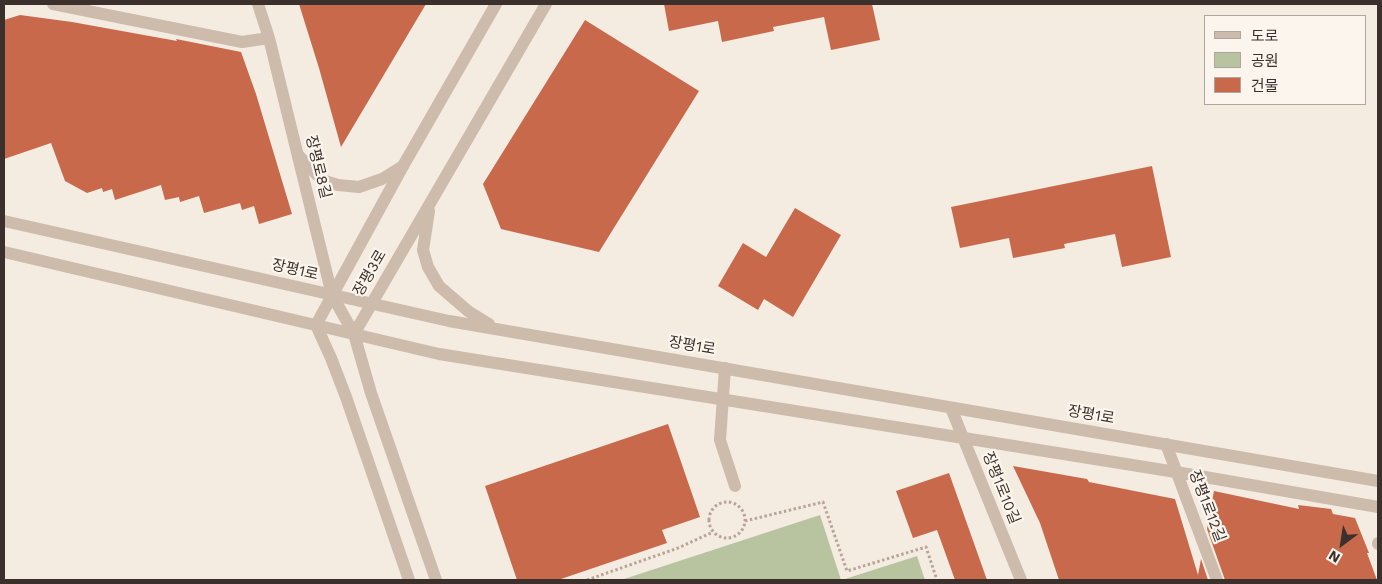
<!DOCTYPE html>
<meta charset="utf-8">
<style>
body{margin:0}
#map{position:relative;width:1382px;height:584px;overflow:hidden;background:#f4ebe1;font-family:"Work Sans","Noto Sans KR",sans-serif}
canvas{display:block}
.frame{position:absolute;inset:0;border:5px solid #3b302b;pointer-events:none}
.legend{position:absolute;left:1204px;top:15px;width:162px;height:90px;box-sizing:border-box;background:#fbf5ee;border:1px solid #aea6a0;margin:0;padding:6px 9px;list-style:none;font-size:15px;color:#3b302b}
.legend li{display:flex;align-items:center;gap:10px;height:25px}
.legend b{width:25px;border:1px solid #aea6a0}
.north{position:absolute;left:1317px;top:519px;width:50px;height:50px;-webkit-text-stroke:4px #fbf5ee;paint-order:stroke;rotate:211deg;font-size:14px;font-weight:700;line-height:20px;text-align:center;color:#3b302b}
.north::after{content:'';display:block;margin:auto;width:18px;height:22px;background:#3b302b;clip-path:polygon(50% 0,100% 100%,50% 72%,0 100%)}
</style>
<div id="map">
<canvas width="1382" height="584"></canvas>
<div class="frame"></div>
<ul class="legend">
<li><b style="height:6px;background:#cdbbac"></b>도로</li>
<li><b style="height:14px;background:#b8c4a0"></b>공원</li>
<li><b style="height:14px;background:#c8694b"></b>건물</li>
</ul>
<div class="north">N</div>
</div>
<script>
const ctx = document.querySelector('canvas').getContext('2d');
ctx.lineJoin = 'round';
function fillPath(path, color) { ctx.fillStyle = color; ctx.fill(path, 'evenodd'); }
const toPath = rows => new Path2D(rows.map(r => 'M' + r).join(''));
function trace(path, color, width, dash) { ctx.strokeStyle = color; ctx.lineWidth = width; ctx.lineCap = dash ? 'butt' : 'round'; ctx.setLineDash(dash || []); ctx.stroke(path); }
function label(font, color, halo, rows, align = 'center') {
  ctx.font = font + ' "Work Sans","Noto Sans KR",sans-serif'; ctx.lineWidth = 4.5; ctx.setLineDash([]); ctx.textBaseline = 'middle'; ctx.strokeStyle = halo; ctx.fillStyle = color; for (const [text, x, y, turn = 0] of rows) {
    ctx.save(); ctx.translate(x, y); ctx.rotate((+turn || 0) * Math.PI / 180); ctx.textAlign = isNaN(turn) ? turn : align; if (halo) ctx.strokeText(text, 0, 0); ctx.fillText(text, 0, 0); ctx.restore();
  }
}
fillPath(toPath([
 [820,515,841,580,621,580],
 [917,556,925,580,842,580]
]), '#b8c4a0');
fillPath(toPath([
 [299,4,426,4,341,147,319,68],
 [664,4,872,4,880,40,831,50,824,17,773,27,774,31,722,42,718,21,669,31],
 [20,15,72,22,177,41,176,39,241,52,256,94,292,214,259,224,254,206,242,210,240,203,204,213,199,196,180,202,179,197,165,200,161,185,115,200,112,189,103,192,102,188,87,193,65,181,51,143,4,159,4,20],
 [585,20,699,91,599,252,501,229,483,184],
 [1152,166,1171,257,1122,267,1115,234,1064,244,1065,248,1013,258,1009,238,960,248,951,207],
 [795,208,841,235,793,317,764,299,758,310,718,286,743,243,766,257],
 [668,424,700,517,662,530,667,543,558,580,517,580,485,486],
 [1013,466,1087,479,1089,482,1175,499,1198,575,1201,559,1208,580,1059,580,1040,523],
 [949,473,987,580,955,580,937,530,913,538,896,491],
 [1214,491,1299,509,1298,505,1331,509,1333,514,1355,518,1369,553,1367,553,1377,580,1225,580,1207,529]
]), '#c8694b');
trace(toPath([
 '709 520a18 18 0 1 1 36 0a18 18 0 1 1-36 0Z',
 [745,521,823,502,847,571,926,547,937,580],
 [587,580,678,548,713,532]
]), '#b9a596', 3, [2.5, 2.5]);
trace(toPath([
 [298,155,322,180,338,185,359,187,382,179,403,166]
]), '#cdbbac', 12);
trace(toPath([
 [53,4,242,42,269,38],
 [258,4,269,38,332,295,354,334],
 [725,368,720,440,735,486],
 [951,408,1021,580],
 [1166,444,1217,580],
 [1378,543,1378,544]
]), '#cdbbac', 12);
trace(toPath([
 [429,211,423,250,428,267,439,286,468,311,489,324],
 [4,221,449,321,1378,481],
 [4,252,439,354,1176,472,1378,507],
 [409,580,346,397,331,358,316,325,403,166,496,4],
 [436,580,371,393,354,334,546,4]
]), '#cdbbac', 12);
label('15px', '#3b302b', '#fbf5ee', [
 ["장평로8길",318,167,76],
 ["장평1로",295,270,13],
 ["장평3로",370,273,-60],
 ["장평1로",692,346,10],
 ["장평1로",1091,415,10],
 ["장평1로10길",1001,488,68],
 ["장평1로12길",1207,506,69]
]);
</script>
